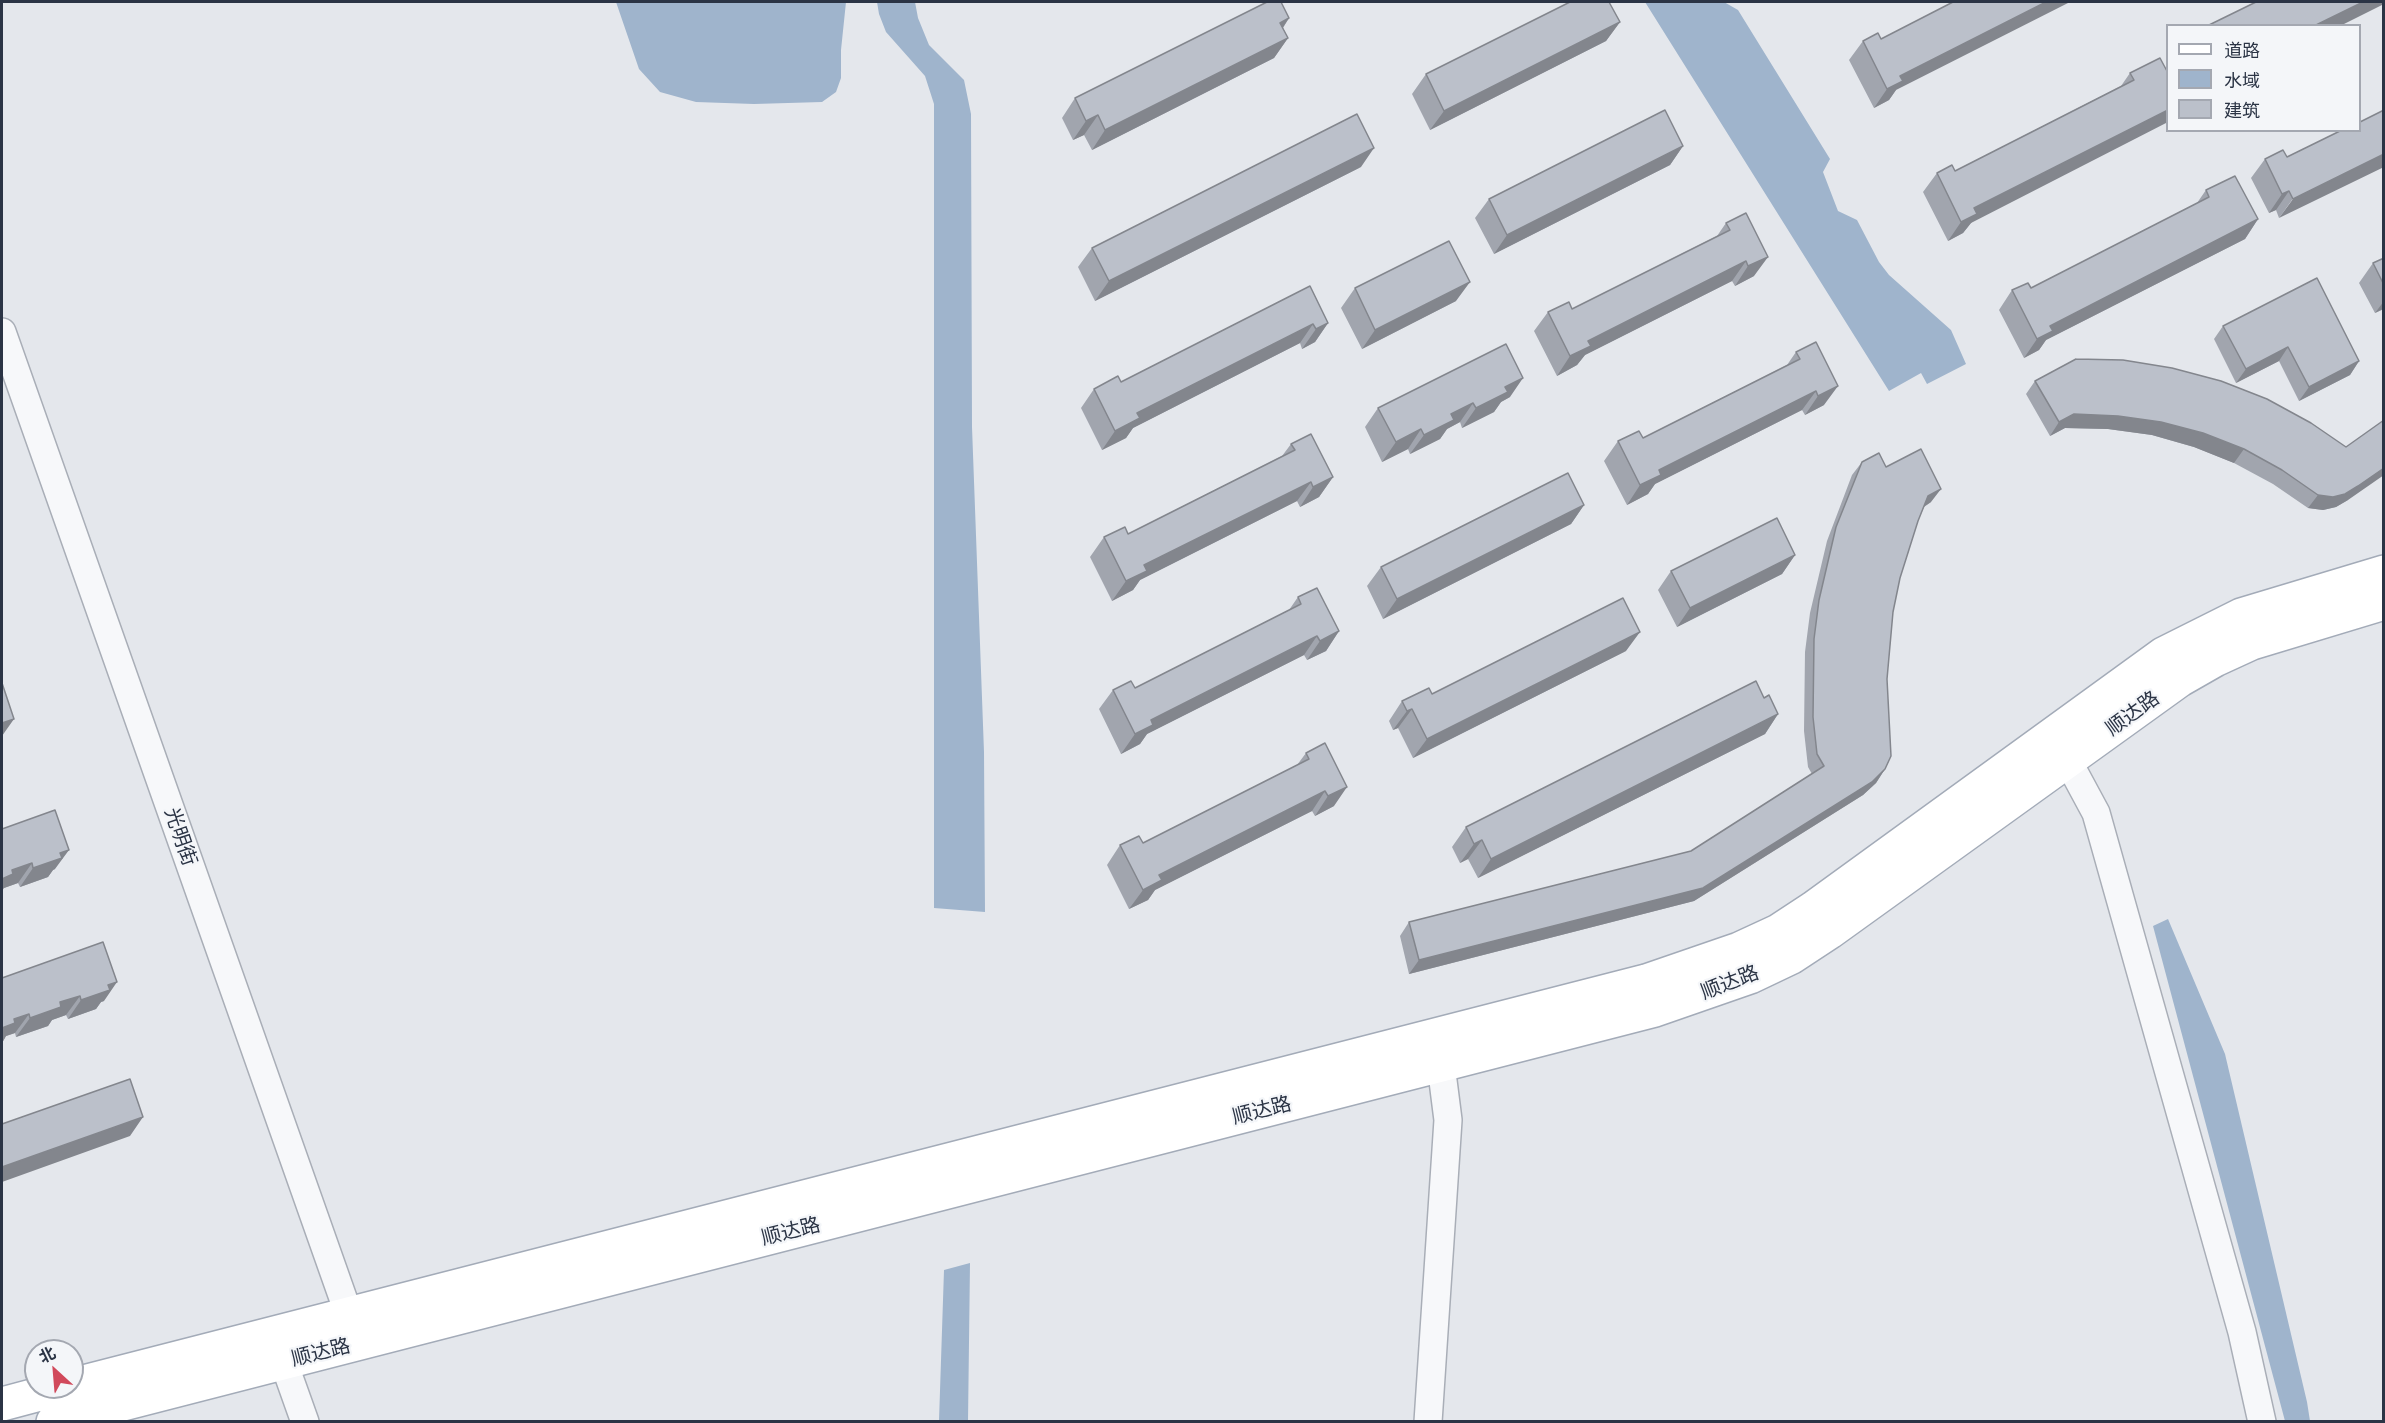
<!DOCTYPE html>
<meta charset="utf-8">
<style>
body{margin:0}
#map{position:relative;width:2385px;height:1423px;overflow:hidden;background:#e4e7ec;font-family:"IBM Plex Sans","Noto Sans SC",sans-serif}
canvas{display:block}
.frame{position:absolute;inset:0;border:3px solid #2b3445;pointer-events:none}
.legend{position:absolute;left:2166px;top:24px;width:195px;height:108px;box-sizing:border-box;background:#f4f6f9;border:2px solid #a4a8b1;margin:0;padding:8px 10px;list-style:none;font-size:18px;color:#2b3445}
.legend li{display:flex;align-items:center;gap:12px;height:30px}
.legend b{width:30px;border:2px solid #a4a8b1}
.north{position:absolute;left:24px;top:1339px;width:60px;height:60px;box-sizing:border-box;background:#f4f6f9;border:2px solid #a4a8b1;border-radius:50%;rotate:334deg;font-size:16px;font-weight:700;line-height:24px;text-align:center;color:#2b3445}
.north::after{content:'';display:block;margin:auto;width:21px;height:27px;background:#d1495b;clip-path:polygon(50% 0,100% 100%,50% 72%,0 100%)}
</style>
<div id="map">
<canvas width="2385" height="1423"></canvas>
<div class="frame"></div>
<ul class="legend">
<li><b style="height:8px;background:#fff"></b>道路</li>
<li><b style="height:16px;background:#9fb4cc"></b>水域</li>
<li><b style="height:16px;background:#bbc0ca"></b>建筑</li>
</ul>
<div class="north">北</div>
</div>
<script>
const ctx = document.querySelector('canvas').getContext('2d');
ctx.lineJoin = 'round';
function fillPath(path, color) { ctx.fillStyle = color; ctx.fill(path, 'evenodd'); }
const toPath = rows => new Path2D(rows.map(r => 'M' + r).join(''));
function trace(path, color, width, dash) { ctx.strokeStyle = color; ctx.lineWidth = width; ctx.lineCap = dash ? 'butt' : 'round'; ctx.setLineDash(dash || []); ctx.stroke(path); }
function label(font, color, halo, rows, align = 'center') {
  ctx.font = font + ' "IBM Plex Sans","Noto Sans SC",sans-serif'; ctx.lineWidth = 4.5; ctx.setLineDash([]); ctx.textBaseline = 'middle'; ctx.strokeStyle = halo; ctx.fillStyle = color; for (const [text, x, y, turn = 0] of rows) {
    ctx.save(); ctx.translate(x, y); ctx.rotate((+turn || 0) * Math.PI / 180); ctx.textAlign = isNaN(turn) ? turn : align; if (halo) ctx.strokeText(text, 0, 0); ctx.fillText(text, 0, 0); ctx.restore();
  }
}
fillPath(toPath([
 [616,2,846,2,841,50,841,78,836,92,822,102,754,104,696,102,660,92,639,69],
 [877,2,915,2,918,18,929,45,964,80,971,114,972,427,984,752,985,912,934,908,934,104,925,76,886,32,879,14],
 [1645,2,1724,2,1738,10,1830,159,1823,172,1838,211,1857,220,1879,262,1889,275,1951,330,1966,364,1927,384,1921,373,1889,391],
 [2168,919,2225,1054,2307,1402,2310,1421,2285,1421,2153,926],
 [970,1263,968,1421,939,1421,944,1270]
]), '#9fb4cc');
const minor = toPath([
 [2,332,355,1332],
 [2068,761,2096,813,2242,1332,2262,1422],
 [284,1363,305,1422],
 [1428,1422,1448,1120,1441,1065]
]);
const major = toPath([
 [72,1385,1646,981,1739,949,1778,931,1813,908,2163,654,2241,615,2384,572],
 [2,1404,66,1387],
 [53,1422,1655,1010,1750,977,1792,957,1830,932,2180,680,2215,660,2252,643,2384,603]
]);
trace(minor, '#a9aeb7', 30);
trace(major, '#a3abb8', 36);
trace(minor, '#f7f8fa', 27);
trace(major, '#fff', 33);
fillPath(toPath([
 [1289,18,1283,28,1288,38,1274,58,1092,150,1084,135,1073,140,1062,118,1075,98],
 [1620,22,1606,41,1430,130,1412,94,1426,74],
 [1863,41,1896,90,1889,100,1874,108,1849,60],
 [2160,58,1971,223,1963,233,1948,241,1923,192,1937,173,1955,171,2121,86,2130,73],
 [2342,130,2279,218,2276,210,2269,213,2251,178,2265,159,2287,157],
 [1683,146,1670,165,1494,254,1475,218,1489,199],
 [1361,167,1095,301,1078,267,1092,248],
 [2206,190,2258,219,2245,239,2046,340,2039,350,2024,358,1999,310,2012,290,2031,288,2197,203],
 [1726,223,1754,276,1735,286,1732,281,1585,355,1577,365,1557,376,1534,331,1548,312,1572,309,1717,236],
 [2384,258,2384,309,2375,313,2359,283,2373,263],
 [1310,286,1328,323,1315,342,1302,349,1300,343,1133,428,1126,438,1102,450,1081,408,1094,389,1121,382],
 [1355,288,1456,301,1362,349,1341,308],
 [2223,326,2359,361,2350,375,2299,401,2279,361,2236,383,2214,339],
 [1796,352,1824,405,1805,415,1802,410,1655,484,1648,494,1627,505,1604,461,1618,441,1643,438,1787,365],
 [2076,359,2348,500,2336,507,2323,510,2308,508,2273,484,2234,463,2194,447,2152,435,2108,429,2065,428,2050,436,2026,394,2035,381],
 [1510,397,1501,402,1494,412,1462,428,1460,422,1447,429,1440,439,1410,454,1408,449,1382,462,1365,427,1378,408],
 [1291,444,1333,477,1319,497,1300,507,1297,501,1140,580,1133,590,1112,601,1090,557,1104,537,1128,534,1282,456],
 [1862,462,1886,467,1931,502,1924,507,1918,521,1900,578,1893,612,1887,679,1885,769,1876,783,1863,795,1694,901,1409,974,1400,936,1409,922,1691,851,1812,774,1808,767,1804,731,1805,652,1810,613,1827,541,1852,475],
 [1584,505,1571,524,1383,619,1367,586,1381,567],
 [1795,555,1782,574,1677,627,1658,590,1671,571],
 [1298,597,1339,631,1326,651,1307,660,1304,655,1147,734,1140,744,1121,754,1099,709,1113,690,1135,688,1289,610],
 [1626,651,1413,758,1398,728,1393,730,1389,721,1402,701,1432,694],
 [1764,698,1778,714,1765,734,1478,878,1468,859,1460,863,1452,847,1466,827],
 [1306,753,1334,806,1315,816,1312,811,1155,890,1148,900,1129,909,1107,865,1120,845,1143,843,1297,765],
 [2,829,55,869,53,870,48,877,20,887,18,883,4,888],
 [2,978,104,1001,101,1002,96,1009,68,1019,66,1015,52,1020,48,1026,16,1037,15,1033,6,1036,2,1043]
]), '#a1a5ae');
fillPath(toPath([
 [2046,2,2070,2,1896,90,1889,100,1874,108,1887,89,1900,76],
 [2363,2,2384,2,2384,4,2340,26,2314,26],
 [1289,18,1276,38,1280,23],
 [1620,22,1606,41,1430,130,1444,111],
 [1288,38,1274,58,1092,150,1105,130],
 [2168,110,2168,122,1971,223,1963,233,1948,241,1961,222,1974,208],
 [1098,115,1084,135,1073,140,1086,121],
 [1683,146,1670,165,1494,254,1507,235],
 [1374,148,1361,167,1095,301,1109,281],
 [2384,154,2384,167,2279,218,2293,199],
 [2289,191,2276,210,2269,213,2282,194],
 [2258,219,2245,239,2046,340,2039,350,2024,358,2037,339,2050,326],
 [1768,257,1754,276,1735,286,1748,266],
 [1746,261,1732,281,1585,355,1577,365,1557,376,1570,356,1588,341],
 [1470,282,1456,301,1362,349,1375,330],
 [2384,301,2383,309,2375,313],
 [1328,323,1315,342,1302,349,1316,329],
 [1313,324,1300,343,1133,428,1126,438,1102,450,1115,431,1137,413],
 [2288,347,2279,361,2236,383,2246,369],
 [2359,361,2350,375,2299,401,2309,387],
 [1523,378,1510,397,1501,402,1494,412,1462,428,1476,408,1505,387],
 [1838,386,1824,405,1805,415,1818,396],
 [1816,391,1802,410,1655,484,1648,494,1627,505,1640,485,1659,470],
 [1473,403,1460,422,1447,429,1440,439,1410,454,1424,435,1451,414],
 [2074,414,2118,416,2161,422,2203,433,2244,449,2234,463,2194,447,2152,435,2108,429,2065,428,2050,436,2059,422],
 [1421,429,1408,449,1382,462,1396,442],
 [2384,468,2384,475,2348,500,2336,507,2323,510,2308,508,2318,495],
 [1333,477,1319,497,1300,507,1313,487],
 [1311,482,1297,501,1140,580,1133,590,1112,601,1126,581,1144,565],
 [1941,489,1931,502,1919,510,1928,496],
 [1584,505,1571,524,1383,619,1397,599],
 [1795,555,1782,574,1677,627,1690,608],
 [1339,631,1326,651,1307,660,1320,641],
 [1640,632,1626,651,1413,758,1427,739],
 [1317,636,1304,655,1147,734,1140,744,1121,754,1135,734,1151,720],
 [1412,709,1398,728,1393,730,1407,711],
 [1778,714,1765,734,1478,878,1491,859],
 [14,719,2,736,2,723],
 [1885,769,1876,783,1863,795,1694,901,1409,974,1419,960,1703,888],
 [1347,787,1334,806,1315,816,1328,796],
 [1325,791,1312,811,1155,890,1148,900,1129,909,1143,890,1159,875],
 [1482,840,1468,859,1460,863,1474,844],
 [69,850,55,869,53,870,48,877,20,887,33,868,60,853],
 [32,863,18,883,4,888,2,891,2,879,12,870],
 [117,982,104,1001,101,1002,96,1009,68,1019,81,1000,108,985],
 [80,996,66,1015,52,1020,48,1026,16,1037,30,1018,60,1002],
 [29,1014,15,1033,6,1036,2,1043,2,1028,14,1019],
 [143,1117,130,1136,2,1182,2,1167]
]), '#83868d');
const building = toPath([
 [1267,2,1281,2,1289,18,1280,23,1288,38,1105,130,1098,115,1086,121,1075,98,1267,2],
 [1570,2,1609,2,1620,22,1444,111,1426,74,1570,2],
 [1953,2,2046,2,1900,76,1903,81,1887,89,1863,41,1878,33,1881,39,1953,2],
 [2256,2,2363,2,2314,26,2207,26,2256,2],
 [2160,58,2168,73,2168,110,1974,208,1977,214,1961,222,1937,173,1952,165,1955,171,2134,80,2130,73,2160,58],
 [1665,110,1683,146,1507,235,1489,199,1665,110],
 [2384,110,2384,154,2293,199,2289,191,2282,194,2265,159,2283,150,2287,157,2342,130,2360,130,2360,122,2384,110],
 [1357,114,1374,148,1109,281,1092,248,1357,114],
 [2235,176,2258,219,2050,326,2053,331,2037,339,2012,290,2028,283,2031,288,2209,197,2206,190,2235,176],
 [1746,213,1768,257,1748,266,1746,261,1588,341,1591,346,1570,356,1548,312,1569,302,1572,309,1730,230,1726,223,1746,213],
 [1449,241,1470,282,1375,330,1355,288,1449,241],
 [2384,258,2384,285,2373,263,2384,258],
 [2317,278,2359,361,2309,387,2288,347,2246,369,2223,326,2317,278],
 [1310,286,1328,323,1316,329,1313,324,1137,413,1140,418,1115,431,1094,389,1118,376,1121,382,1310,286],
 [1816,342,1838,386,1818,396,1816,391,1659,470,1661,475,1640,485,1618,441,1639,431,1643,438,1800,359,1796,352,1816,342],
 [1506,344,1523,378,1505,387,1508,392,1476,408,1473,403,1451,414,1454,420,1424,435,1421,429,1396,442,1378,408,1506,344],
 [2076,359,2123,360,2172,368,2221,381,2267,399,2311,423,2346,447,2384,420,2384,468,2358,486,2345,494,2333,497,2318,495,2282,470,2244,449,2203,433,2161,422,2118,416,2074,414,2059,422,2035,381,2076,359],
 [1311,434,1333,477,1313,487,1311,482,1144,565,1147,571,1126,581,1104,537,1125,527,1128,534,1295,450,1291,444,1311,434],
 [1921,449,1941,489,1928,496,1918,521,1900,578,1893,612,1887,679,1891,756,1885,769,1872,782,1703,888,1419,960,1409,922,1691,851,1824,766,1817,754,1813,717,1814,639,1819,600,1836,527,1862,462,1879,453,1886,467,1921,449],
 [1568,473,1584,505,1397,599,1381,567,1568,473],
 [1777,518,1795,555,1690,608,1671,571,1777,518],
 [1317,588,1339,631,1320,641,1317,636,1151,720,1153,725,1135,734,1113,690,1131,681,1135,688,1301,604,1298,597,1317,588],
 [1623,598,1640,632,1427,739,1412,709,1407,711,1402,701,1429,688,1432,694,1623,598],
 [1756,681,1764,698,1769,695,1778,714,1491,859,1482,840,1474,844,1466,827,1756,681],
 [2,683,14,719,2,723,2,683],
 [1325,743,1347,787,1328,796,1325,791,1159,875,1162,880,1143,890,1120,845,1139,836,1143,843,1309,759,1306,753,1325,743],
 [55,810,69,850,60,853,62,858,33,868,32,863,12,870,13,874,2,879,2,829,55,810],
 [103,942,117,982,108,985,110,990,81,1000,80,996,60,1002,61,1007,30,1018,29,1014,14,1019,15,1023,2,1028,2,978,103,942],
 [130,1079,143,1117,2,1167,2,1124,130,1079]
]);
fillPath(building, '#bbc0ca');
trace(building, '#83868d', 1.5);
label('20px', '#2b3445', '#f4f6f9', [
 ["顺达路",2133,714,-36],
 ["光明街",180,837,71],
 ["顺达路",1730,983,-21],
 ["顺达路",1262,1111,-14],
 ["顺达路",791,1232,-14],
 ["顺达路",321,1353,-14]
]);
</script>
